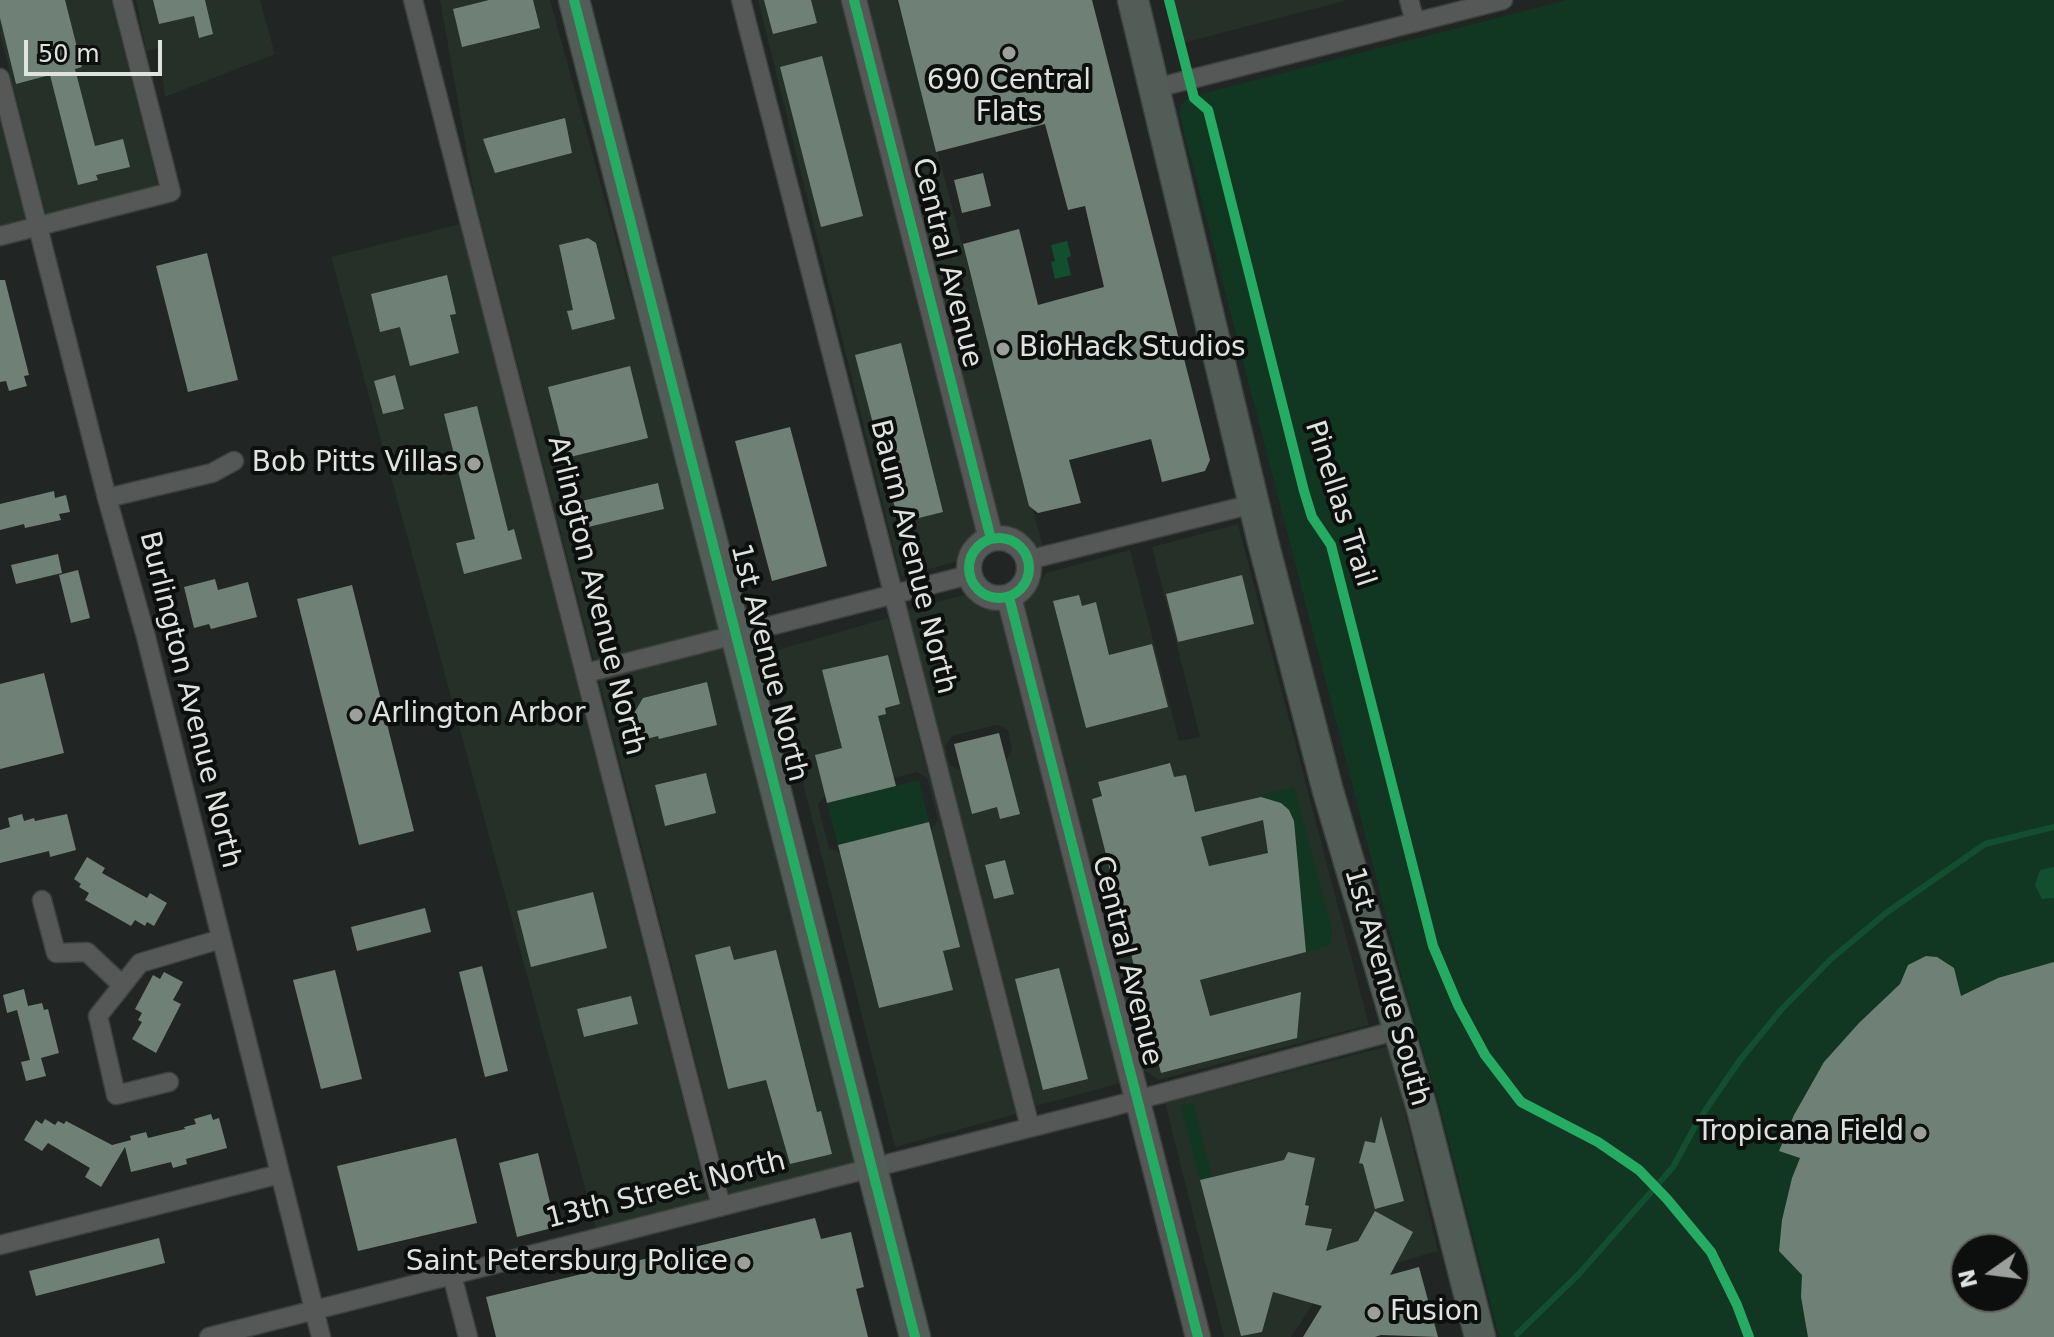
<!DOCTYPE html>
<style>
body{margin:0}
#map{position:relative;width:2054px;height:1337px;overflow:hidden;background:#212523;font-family:"DejaVu Sans",sans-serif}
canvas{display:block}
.north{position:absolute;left:1950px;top:1233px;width:80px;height:80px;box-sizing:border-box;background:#0c0f0d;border:2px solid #606461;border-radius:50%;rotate:256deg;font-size:22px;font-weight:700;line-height:32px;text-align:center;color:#dee3df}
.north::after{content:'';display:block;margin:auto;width:28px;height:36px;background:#9ca09d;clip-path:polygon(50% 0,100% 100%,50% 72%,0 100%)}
.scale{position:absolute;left:24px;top:40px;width:138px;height:36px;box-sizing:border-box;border:4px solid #dee3df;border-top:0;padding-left:10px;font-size:24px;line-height:28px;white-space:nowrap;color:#dee3df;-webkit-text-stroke:6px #0c0f0d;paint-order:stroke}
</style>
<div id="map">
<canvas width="2054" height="1337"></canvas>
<div class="north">N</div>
<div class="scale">50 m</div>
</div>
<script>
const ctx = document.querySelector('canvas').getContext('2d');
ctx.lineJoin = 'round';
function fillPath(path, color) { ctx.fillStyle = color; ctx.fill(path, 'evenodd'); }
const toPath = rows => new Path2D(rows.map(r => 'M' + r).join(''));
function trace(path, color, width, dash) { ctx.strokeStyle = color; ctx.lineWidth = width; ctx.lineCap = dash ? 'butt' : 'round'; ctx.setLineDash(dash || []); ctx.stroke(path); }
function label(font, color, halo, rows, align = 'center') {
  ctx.font = font + ' "DejaVu Sans",sans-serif'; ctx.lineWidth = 8; ctx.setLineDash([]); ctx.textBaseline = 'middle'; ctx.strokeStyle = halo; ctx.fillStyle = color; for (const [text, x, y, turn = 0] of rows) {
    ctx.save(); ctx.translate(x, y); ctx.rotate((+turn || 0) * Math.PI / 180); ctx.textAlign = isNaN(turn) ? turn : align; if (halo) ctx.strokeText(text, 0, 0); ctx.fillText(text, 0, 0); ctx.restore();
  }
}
fillPath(toPath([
 [0,0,111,0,158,186,46,214,0,34],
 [136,0,260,0,275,54,165,97,158,48,146,51],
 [440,0,550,0,723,628,594,661,475,199],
 [758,0,841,0,979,534,966,545,958,561,901,577],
 [868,0,897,0,1043,547,1037,549,1026,536,1014,529,1000,528],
 [1172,0,1348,0,1183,43],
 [0,122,25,219,0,226],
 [460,224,708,1200,596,1228,331,257],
 [1238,524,1369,1025,1158,1080,1143,1069,1024,601,1037,589,1046,573,1130,550,1179,741,1200,737,1152,547],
 [967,594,982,605,1001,611,1121,1083,1036,1106,907,610],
 [997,725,1008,730,1012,750,1006,760,961,771,950,765,945,746,952,736],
 [888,618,1016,1114,895,1147,770,652],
 [917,772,927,778,938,820,931,830,840,853,829,848,818,805,825,795],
 [728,646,859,1161,729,1194,599,679],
 [1389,1046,1438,1251,1327,1283,1291,1337,1224,1337,1165,1103]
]), '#243028');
fillPath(toPath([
 [1567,0,2054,0,2054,1337,1499,1337,1441,1111,1407,997,1179,113,1181,105,1189,97],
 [1966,1249,2014,1249,2014,1297,1966,1297],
 [919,780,929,822,838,845,827,803],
 [1294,787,1332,930,1330,945,1306,952,1294,822,1289,810,1281,803,1261,797,1261,795],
 [1193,1103,1212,1177,1200,1180,1181,1106]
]), '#113722');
fillPath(toPath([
 [1067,241,1071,256,1067,258,1071,275,1055,279,1051,262,1055,261,1051,245],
 [2054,867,2054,898,2042,899,2035,885,2040,870]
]), '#124f2f');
trace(toPath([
 [1517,1334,1578,1275,1673,1167,1698,1121,1740,1060,1781,1010,1831,959,1886,913,1985,844,2054,827]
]), '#124f2f', 6);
fillPath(toPath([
 [0,0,65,0,82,67,75,69,95,146,123,139,130,167,96,175,98,180,78,185,50,75,16,84,0,18],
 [153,0,205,0,213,34,199,38,194,16,159,24],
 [489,0,533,0,540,28,462,47,453,9],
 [764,0,811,0,817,23,773,34],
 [898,0,1092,0,1210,460,1205,471,1162,482,1151,439,1069,460,1081,503,1038,513,1029,506,963,244,1019,229,1038,305,1104,287,1085,206,1068,210,1045,124,936,152],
 [822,56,863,216,821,227,780,67],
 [565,118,572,153,495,173,483,139],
 [983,173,991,206,962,213,954,180],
 [588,238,596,243,615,319,572,330,567,311,573,310,559,245],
 [207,253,238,380,188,392,156,266],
 [447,275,456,314,450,315,459,353,410,366,400,327,380,332,371,294],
 [0,280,5,280,29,375,24,376,27,386,9,391,6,381,0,382],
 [901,343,943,512,899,523,855,355],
 [630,366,648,438,566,458,548,387],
 [395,375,404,409,383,414,374,381],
 [477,406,508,531,514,529,522,559,464,574,456,543,475,539,444,414],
 [790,427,827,566,772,581,735,441],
 [658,483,664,509,588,527,582,501],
 [54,491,55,498,66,495,70,512,59,514,61,520,25,528,24,524,0,530,0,504],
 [58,554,62,573,16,584,11,565],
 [78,570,90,618,71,623,59,575],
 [1242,575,1254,624,1178,642,1166,594],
 [215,579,218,590,248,582,257,617,211,629,209,624,194,628,184,587],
 [352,585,414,831,359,845,297,599],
 [1079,595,1082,606,1096,602,1109,655,1152,644,1168,707,1086,728,1053,601],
 [888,655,900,704,885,708,886,714,878,716,896,786,827,803,815,755,842,748,822,670],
 [44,673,64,753,0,769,0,684],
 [707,682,717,725,659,739,658,736,639,741,633,715,643,698],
 [999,733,1020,814,1000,819,997,807,972,814,954,744],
 [1170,763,1174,777,1186,775,1195,812,1261,797,1281,803,1289,810,1294,821,1306,952,1200,980,1210,1016,1301,992,1297,1038,1161,1073,1092,799,1102,796,1098,782],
 [1263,820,1268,853,1209,866,1201,837],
 [706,773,716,813,665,826,655,785],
 [22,814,24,821,34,818,35,821,67,814,76,850,50,857,49,851,0,863,0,830,10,827,8,818],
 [929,822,960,947,943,951,953,990,879,1008,838,845],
 [87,857,105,868,102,873,147,898,150,893,167,903,154,926,147,922,145,926,135,920,131,926,85,900,89,893,79,887,81,884,74,879],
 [1005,860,1014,894,994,899,985,865],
 [593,892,607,948,531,967,517,911],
 [425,908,431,932,357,951,351,927],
 [730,946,734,960,776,950,817,1112,821,1111,832,1154,790,1164,766,1080,728,1089,695,955],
 [1926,956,1937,957,1954,968,1961,996,1998,978,2054,962,2054,1337,1808,1337,1801,1297,1802,1275,1779,1251,1782,1220,1792,1178,1800,1158,1779,1151,1794,1115,1824,1062,1859,1023,1900,984,1908,965],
 [1966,1249,2014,1249,2014,1297,1966,1297],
 [482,966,508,1071,485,1077,459,972],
 [1059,968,1088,1079,1043,1090,1015,979],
 [335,970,362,1079,321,1089,293,980],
 [164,972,183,982,173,1000,181,1004,156,1053,132,1039,142,1022,138,1020,142,1013,135,1009,153,975,160,979],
 [24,989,28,1006,42,1003,44,1010,48,1009,59,1053,41,1058,46,1076,26,1081,21,1062,30,1060,17,1010,7,1013,3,995],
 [631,996,638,1024,584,1037,577,1009],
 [211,1114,213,1120,219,1118,227,1148,186,1159,187,1164,173,1168,171,1162,131,1172,125,1147,101,1187,85,1177,90,1168,48,1143,42,1151,24,1140,36,1120,42,1124,45,1119,55,1125,58,1121,64,1124,66,1121,112,1145,131,1140,130,1136,146,1132,148,1138,185,1129,184,1127,196,1124,194,1119],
 [1381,1116,1404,1201,1375,1209,1363,1164,1359,1163,1365,1141,1375,1143],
 [456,1138,477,1223,358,1251,337,1166],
 [1288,1152,1315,1158,1305,1205,1309,1206,1305,1225,1332,1229,1326,1251,1358,1241,1375,1211,1413,1232,1390,1275,1419,1267,1438,1337,1381,1335,1375,1337,1303,1337,1322,1306,1273,1292,1262,1332,1241,1336,1200,1180,1284,1160],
 [538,1153,556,1227,517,1237,499,1163],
 [815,1218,821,1239,851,1232,864,1287,856,1289,868,1337,496,1337,486,1297],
 [159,1238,165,1263,36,1296,29,1271]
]), '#6f8076');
const minor = toPath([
 [413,0,721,1206],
 [741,0,1030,1127],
 [1409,0,1415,22],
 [0,78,107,498,146,637,321,1337],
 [1156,88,1503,0],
 [0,236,171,192,122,0],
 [107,498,212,473,234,461],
 [1028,560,1253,504],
 [586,673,969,575],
 [42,900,56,953,87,952,122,985],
 [169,1082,116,1095,98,1016,140,963,221,939],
 [0,1245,280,1174],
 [452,1275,468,1337],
 [209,1337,1107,1108,1398,1030]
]);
const tertiary = toPath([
 [854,0,991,539],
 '969 568a30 30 0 1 1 60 0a30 30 0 1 1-60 0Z',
 [1009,597,1198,1337]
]);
const primary = toPath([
 [574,0,915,1337],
 [1133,0,1262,538,1328,791,1422,1109,1480,1337]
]);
trace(minor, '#3d413e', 21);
trace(tertiary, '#3d413e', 27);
trace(primary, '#3d413e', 33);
trace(minor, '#555856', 18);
trace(tertiary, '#555856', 24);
trace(primary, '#525d57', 30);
trace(toPath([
 [574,0,915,1337],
 [854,0,991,539],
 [1169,0,1194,98,1208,110,1304,491,1312,517,1331,545,1433,946,1458,1005,1485,1055,1521,1102,1598,1142,1639,1170,1667,1199,1711,1252,1737,1305,1749,1337],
 '969 568a30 30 0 1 1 60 0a30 30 0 1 1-60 0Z',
 [1009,597,1198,1337]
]), '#26ab63', 10);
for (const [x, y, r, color] of [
 [1009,53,8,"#9ca09d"],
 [1003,349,8,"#9ca09d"],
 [474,464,8,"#9ca09d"],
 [356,715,8,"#9ca09d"],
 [1920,1133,8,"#9ca09d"],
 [744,1263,8,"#9ca09d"],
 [1374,1313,8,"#9ca09d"]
]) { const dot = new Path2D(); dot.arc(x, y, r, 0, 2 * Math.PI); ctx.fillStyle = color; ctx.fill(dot); trace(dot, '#0c0f0d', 3); }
label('28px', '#dee3df', '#0c0f0d', [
 ["690 Central",1009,82,"center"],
 ["Flats",1009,114,"center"],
 ["BioHack Studios",1019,349],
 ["Bob Pitts Villas",458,464,"right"],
 ["Arlington Arbor",372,715],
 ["Tropicana Field",1904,1133,"right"],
 ["Saint Petersburg Police",728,1263,"right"],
 ["Fusion",1390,1313]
], 'left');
label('28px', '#dee3df', '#0c0f0d', [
 ["Central Avenue",946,263,76],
 ["Pinellas Trail",1339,504,72],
 ["Baum Avenue North",912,557,76],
 ["Arlington Avenue North",595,596,76],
 ["1st Avenue North",768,663,76],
 ["Burlington Avenue North",189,700,76],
 ["Central Avenue",1126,961,76],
 ["1st Avenue South",1386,987,74],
 ["13th Street North",666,1191,-14]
]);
</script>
